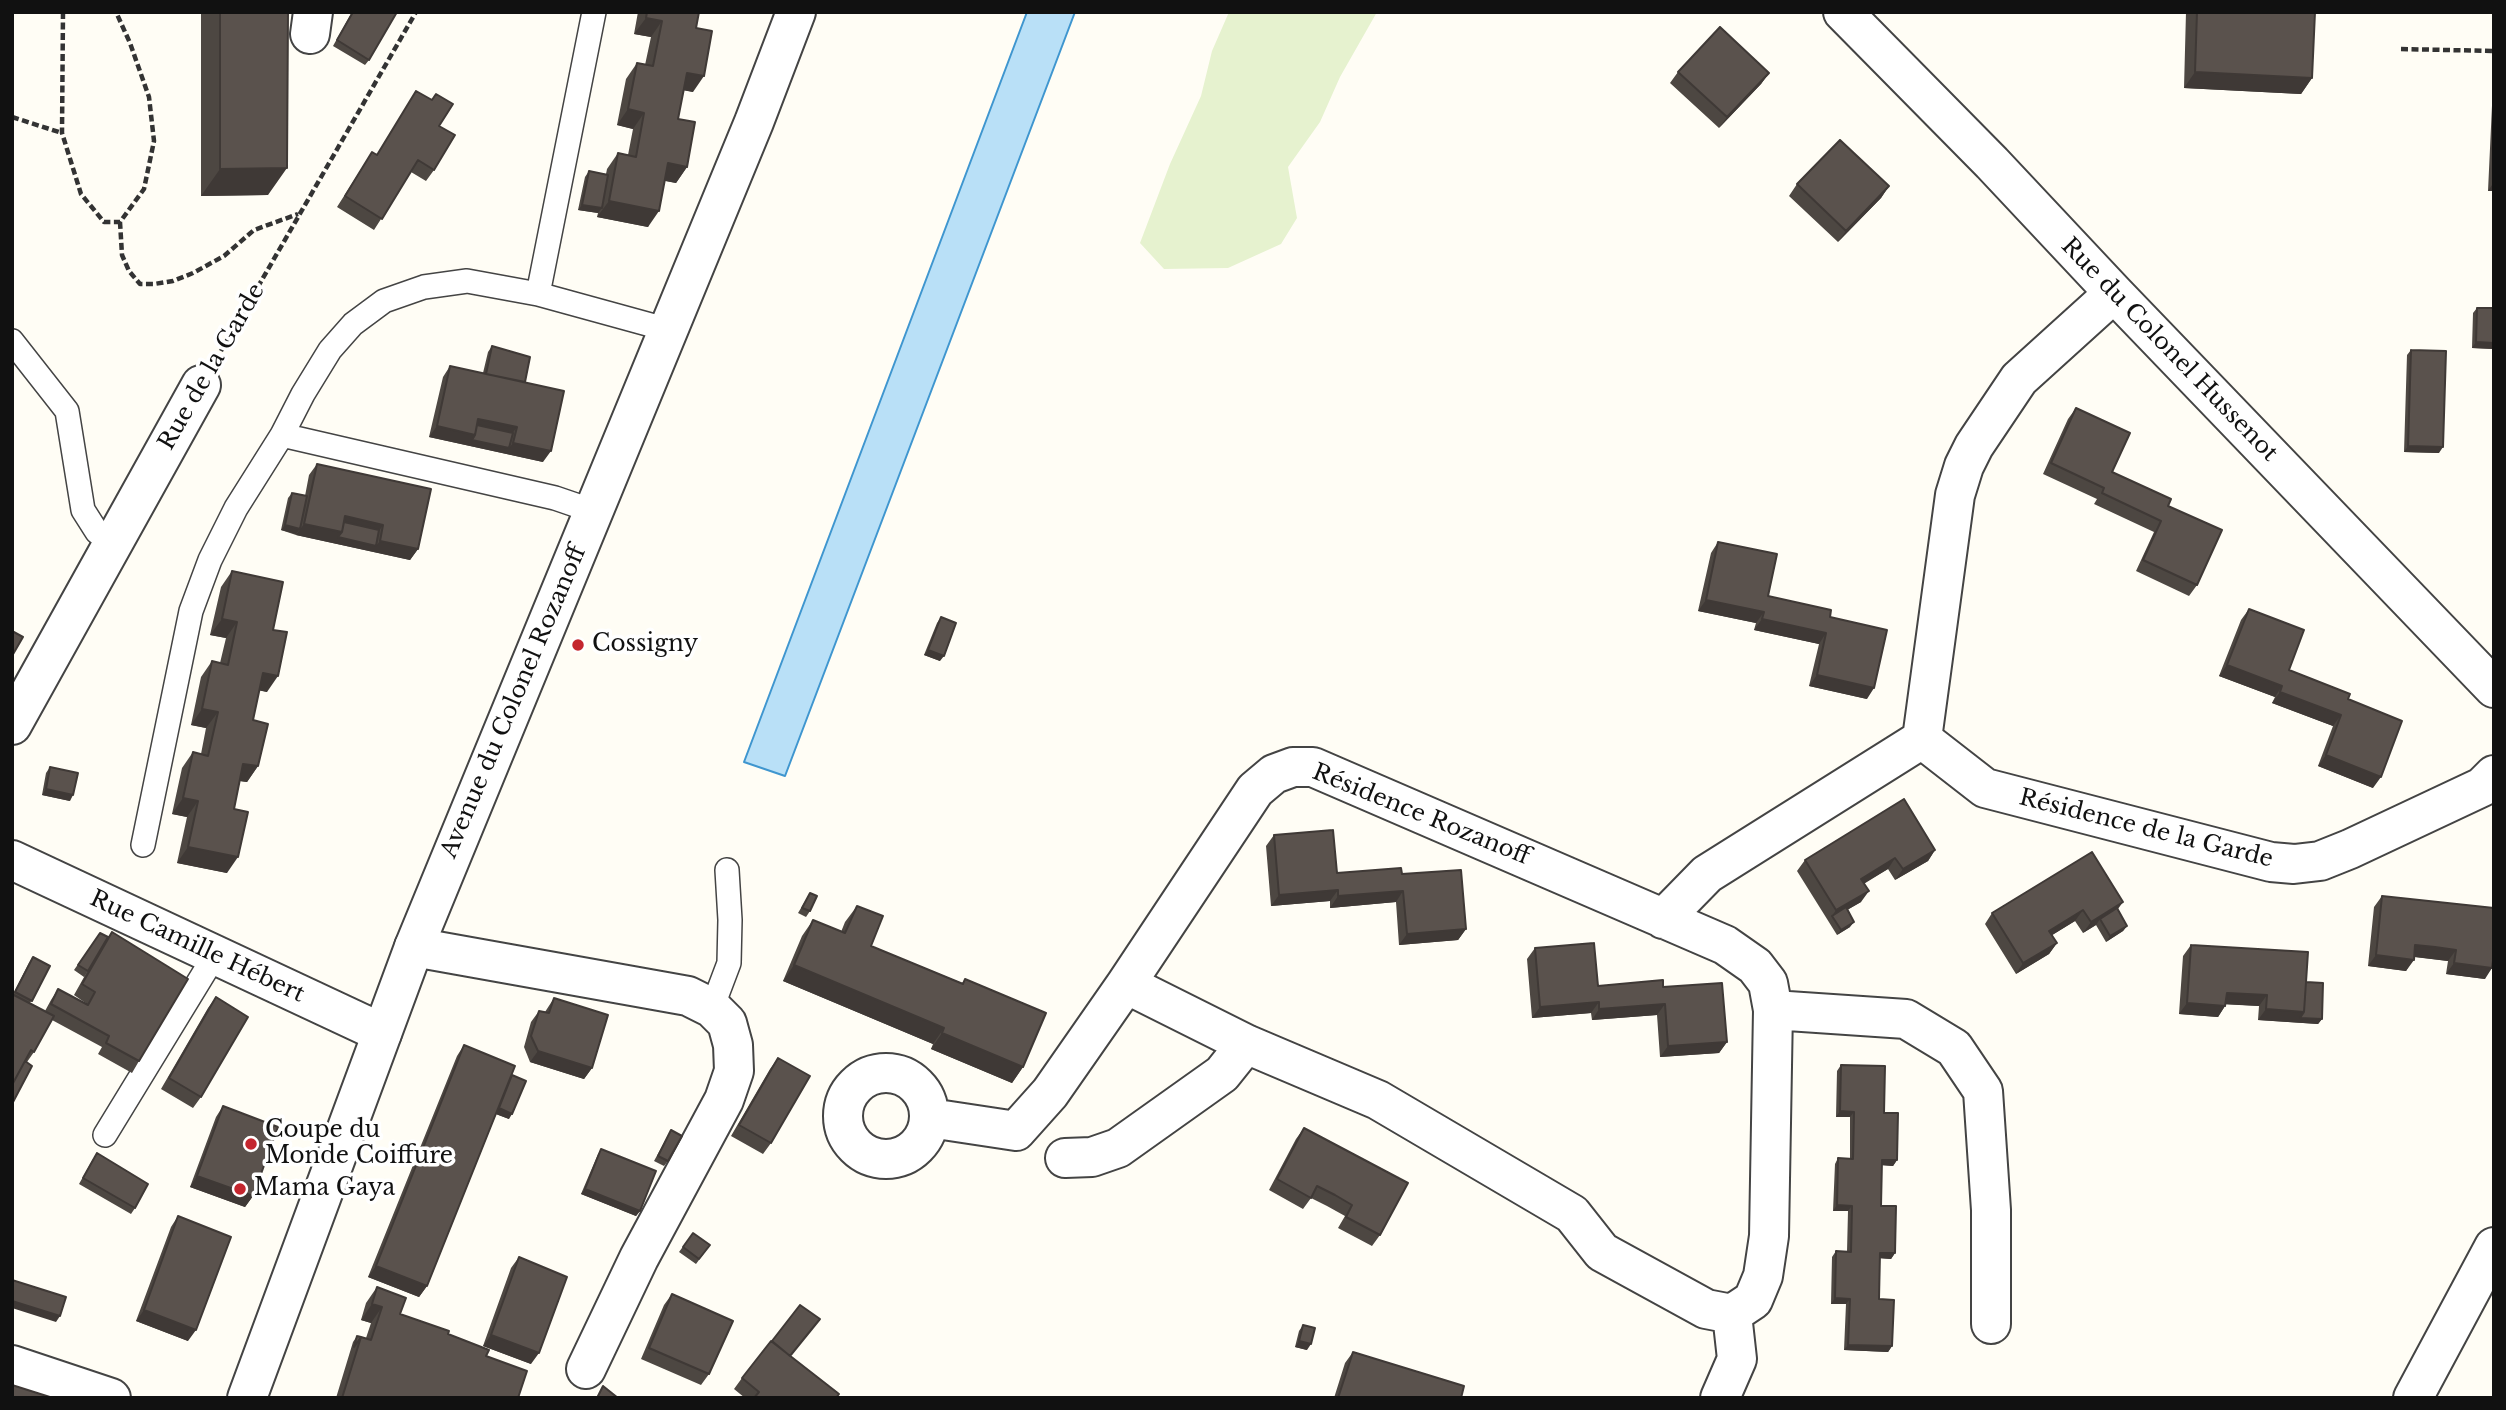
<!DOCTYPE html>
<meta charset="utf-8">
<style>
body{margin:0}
#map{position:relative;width:2506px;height:1410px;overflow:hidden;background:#fffdf5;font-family:"Libre Baskerville",serif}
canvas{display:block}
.frame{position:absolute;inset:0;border:14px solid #111;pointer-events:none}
</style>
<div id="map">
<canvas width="2506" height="1410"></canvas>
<div class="frame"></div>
</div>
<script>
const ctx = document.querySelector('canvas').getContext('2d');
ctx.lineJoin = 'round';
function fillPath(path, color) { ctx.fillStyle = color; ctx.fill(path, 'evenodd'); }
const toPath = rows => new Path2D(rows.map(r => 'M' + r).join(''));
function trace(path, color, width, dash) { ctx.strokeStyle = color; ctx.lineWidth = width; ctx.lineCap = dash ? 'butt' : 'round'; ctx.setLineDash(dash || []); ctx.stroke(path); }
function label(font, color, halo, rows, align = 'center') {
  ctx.font = font + ' "Libre Baskerville",serif'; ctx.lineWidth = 7; ctx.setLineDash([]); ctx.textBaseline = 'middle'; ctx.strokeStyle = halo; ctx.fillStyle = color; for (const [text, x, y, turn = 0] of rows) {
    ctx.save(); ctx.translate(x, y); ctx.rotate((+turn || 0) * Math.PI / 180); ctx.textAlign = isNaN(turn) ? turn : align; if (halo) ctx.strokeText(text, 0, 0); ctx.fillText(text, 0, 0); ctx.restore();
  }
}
fillPath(toPath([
 [1229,12,1377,12,1340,77,1320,122,1288,167,1297,218,1281,244,1228,268,1164,269,1140,243,1170,164,1201,96,1212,51]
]), '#e6f2cf');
const water = toPath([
 [1027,12,1075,12,785,776,744,762,1027,12]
]);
fillPath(water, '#b9e0f7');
trace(water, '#3f96cf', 2);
const service = toPath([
 [538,294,594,12],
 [12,341,67,411,83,510,97,532,113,543],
 [282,435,555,498,593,511],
 [143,845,191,611,210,560,236,508,282,435,303,394,330,350,353,324,384,301,424,287,467,281,538,294,669,330],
 [712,1008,729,963,730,920,727,870],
 [105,1135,215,955]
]);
const minor = toPath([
 [1843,12,1992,163,2114,293,2494,688],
 [310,34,313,12],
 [2114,293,2019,379,1974,446,1964,466,1955,495,1922,739,1985,788,2271,862,2294,864,2320,861,2350,849,2482,787,2494,775],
 [12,725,201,385],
 [12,860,382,1033],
 [1663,919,1707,874,1922,739],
 [414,947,688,996,712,1008,727,1023,733,1045,734,1071,724,1100,639,1258,586,1369],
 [1773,1010,1906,1019,1954,1048,1983,1091,1991,1210,1991,1324],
 '843 1116a43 43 0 1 1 86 0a43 43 0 1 1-86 0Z',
 [930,1118,1016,1131,1050,1093,1126,984,1255,790,1274,774,1293,767,1313,767,1725,945,1755,966,1768,983,1773,1010,1769,1236,1763,1276,1753,1300,1732,1314,1706,1309,1602,1252,1572,1214,1378,1100,1246,1044,1126,984],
 [1065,1158,1092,1157,1118,1148,1222,1074,1246,1044],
 [12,1365,111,1398],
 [1720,1398,1737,1359,1732,1314],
 [2413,1398,2494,1247]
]);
const tertiary = toPath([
 [247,1398,414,947,754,122,796,12]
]);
trace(service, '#444', 26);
trace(minor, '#444', 42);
trace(tertiary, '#444', 42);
trace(toPath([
 [63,12,62,133,81,194,104,222,120,222,144,189,154,141,149,97,130,43,116,12],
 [2401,49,2494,51],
 [12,117,62,133],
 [120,222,122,255,129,271,140,284,154,284,173,281,193,273,224,256,254,230,298,214],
 [221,351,416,12]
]), '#333', 4.5, [7, 3.5]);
trace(service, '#fff', 23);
trace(minor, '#fff', 38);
trace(tertiary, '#fff', 38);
fillPath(toPath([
 [201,12,288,12,268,195,201,196],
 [352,12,369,60,365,65,333,46],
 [638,12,699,12,696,28,693,92,684,90,678,119,687,167,676,183,665,181,648,227,597,217,598,213,578,210,585,177,589,171,606,174,607,169,618,153,628,155,633,129,617,125,626,79,637,63,645,65,651,37,634,34],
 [2186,12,2315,12,2312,78,2301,94,2184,88],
 [2494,63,2494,191,2488,191],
 [1678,72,1769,73,1761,84,1719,128,1670,83],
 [416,91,439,126,434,170,426,181,411,172,374,230,337,207,372,152,377,155],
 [1797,184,1889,186,1881,198,1838,242,1789,196],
 [2477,308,2494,308,2494,349,2472,348,2473,313],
 [492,346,525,382,543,462,429,437,443,377,450,366,483,373,488,352],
 [2411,350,2439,453,2404,452,2407,355],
 [2076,408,2112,472,2168,506,2197,585,2189,596,2136,571,2154,532,2094,504,2097,499,2043,474,2068,419],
 [317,464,418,549,410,560,296,535,281,530,288,498,292,493,305,496,309,475],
 [1718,542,1768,596,1830,617,1867,699,1809,686,1819,644,1754,630,1756,623,1698,611,1711,553],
 [232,571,273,630,267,692,259,690,253,720,258,766,247,782,240,781,234,809,227,873,177,863,187,817,172,814,182,768,193,752,201,754,206,728,191,725,201,677,212,661,220,663,226,638,210,635,221,587],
 [2249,609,2289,670,2348,699,2373,788,2318,766,2333,726,2272,703,2275,697,2219,676,2241,620],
 [941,617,940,661,924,655,937,623],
 [50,767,70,801,42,795,46,773],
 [1274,835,1337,873,1402,874,1466,929,1458,940,1399,945,1396,902,1330,908,1330,901,1271,906,1266,846],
 [1935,850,1928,861,1895,880,1888,869,1864,883,1861,902,1847,910,1850,927,1837,935,1797,871,1805,860],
 [810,893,810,911,806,917,798,913],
 [2382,896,2494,908,2485,979,2446,974,2448,961,2414,957,2406,971,2368,966,2374,907],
 [857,906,871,946,962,983,965,979,1023,1067,1012,1083,931,1049,933,1044,783,981,802,936,813,920,841,932,845,922],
 [2117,910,2127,926,2123,931,2106,942,2096,925,2083,933,2075,921,2052,935,2057,943,2049,954,2016,974,1985,924,1992,913],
 [112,932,139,1061,132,1073,98,1054,102,1047,52,1020,34,1052,27,1062,12,1104,13,994,29,963,33,957,50,966,30,1003,45,1011,51,1000,58,989,87,1004,74,995,88,970,84,977,74,970,100,933,108,937],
 [2191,945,2306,982,2322,1019,2318,1024,2258,1020,2259,1006,2226,1004,2225,1006,2218,1017,2179,1014,2183,956],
 [1535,948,1598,986,1663,987,1727,1042,1719,1053,1660,1057,1657,1015,1592,1020,1591,1013,1532,1018,1527,959],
 [216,997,201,1097,193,1108,161,1089,208,1008],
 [554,998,592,1068,584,1079,530,1062,524,1047,531,1022,539,1011,545,1012],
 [464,1045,512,1075,509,1119,496,1114,427,1286,419,1297,368,1277,457,1056],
 [778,1058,771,1143,763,1154,731,1136,770,1069],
 [1841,1065,1884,1113,1897,1160,1893,1166,1882,1165,1881,1206,1895,1253,1891,1259,1880,1258,1879,1299,1892,1346,1888,1352,1844,1350,1846,1304,1831,1304,1832,1257,1836,1251,1847,1252,1848,1211,1833,1211,1835,1164,1838,1158,1850,1159,1850,1117,1836,1117,1837,1071],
 [223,1106,253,1196,245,1207,190,1187,216,1117],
 [1304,1128,1380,1235,1372,1246,1338,1228,1345,1216,1327,1206,1311,1198,1303,1209,1269,1190,1296,1139],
 [671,1130,668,1161,664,1166,654,1161],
 [601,1149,640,1211,636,1216,581,1194,598,1154],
 [93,1159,135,1208,131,1214,79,1184],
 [178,1216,188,1341,136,1321,171,1227],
 [693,1233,710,1245,696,1264,679,1252],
 [519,1257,531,1364,483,1346,511,1268],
 [377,1287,400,1314,448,1334,486,1356,518,1398,336,1398,353,1342,357,1336,366,1338,371,1323,361,1320,366,1303],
 [672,1294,709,1374,701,1385,641,1359,664,1305],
 [1303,1325,1307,1350,1295,1347,1299,1331],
 [1353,1352,1461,1398,1334,1398,1345,1363],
 [791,1356,837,1398,745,1398,734,1389,742,1378]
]), '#4d4742');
fillPath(toPath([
 [646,18,662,21,651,37,634,34],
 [2195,72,2312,78,2301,94,2184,88],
 [687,73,704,76,693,92,676,89],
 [1769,73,1761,84,1719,128,1727,117],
 [628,109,644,113,633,129,617,125],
 [668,163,687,167,676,183,657,179],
 [287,168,268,195,201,196,220,169],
 [2494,182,2494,191,2488,191],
 [1889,186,1881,198,1838,242,1846,231],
 [609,201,659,211,648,227,597,217],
 [582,205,602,208,598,213,578,210],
 [2476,342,2494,343,2494,349,2472,348],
 [478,419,517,427,509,438,475,424],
 [437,426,475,435,509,448,513,443,551,451,543,462,429,437],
 [2408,446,2443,447,2439,453,2404,452],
 [345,516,383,525,376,536,340,528],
 [304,524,342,532,376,546,380,541,418,549,410,560,296,535],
 [285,525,300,529,296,534,281,530],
 [1706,600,1764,612,1756,623,1698,611],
 [222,619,237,622,226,638,210,635],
 [1762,619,1826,633,1819,644,1754,630],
 [928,650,944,656,940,661,924,655],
 [2227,665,2282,686,2275,697,2219,676],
 [263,673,278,676,267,692,252,689],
 [1817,675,1874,688,1867,699,1809,686],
 [2280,692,2341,715,2333,726,2272,703],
 [202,709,218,712,206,728,191,725],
 [2326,755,2381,777,2373,788,2318,766],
 [243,764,258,766,247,782,232,780],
 [46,789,73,795,70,801,42,795],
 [183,798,198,801,187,817,172,814],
 [188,847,238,857,227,873,177,863],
 [1935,850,1928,861,1895,880,1903,869],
 [1895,858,1888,869,1854,890,1861,879],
 [1338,890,1330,901,1271,906,1279,895],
 [1403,891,1396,902,1330,908,1338,896],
 [1869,891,1861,902,1833,918,1832,916,1836,910],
 [2123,902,2115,913,2100,919,2096,925,2083,933,2091,922],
 [2083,910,2075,921,2041,942,2049,931],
 [1854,922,1850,927,1837,935,1841,930],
 [2127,926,2123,931,2106,942,2110,936],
 [1466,929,1458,940,1399,945,1407,934],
 [2057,943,2049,954,2016,974,2023,963],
 [2415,945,2456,950,2448,961,2408,956],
 [2376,955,2414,960,2406,971,2368,966],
 [2454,963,2492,968,2485,979,2446,974],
 [794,965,944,1028,933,1044,783,981],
 [2227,993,2267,995,2259,1006,2219,1004],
 [1599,1002,1591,1013,1532,1018,1540,1007],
 [2187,1003,2225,1006,2218,1017,2179,1014],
 [1665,1004,1657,1015,1592,1020,1599,1009],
 [2266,1009,2304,1012,2322,1019,2318,1024,2258,1020],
 [942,1033,1023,1067,1012,1083,931,1049],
 [1727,1042,1719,1053,1660,1057,1668,1046],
 [538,1051,592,1068,584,1079,530,1062],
 [497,1107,512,1114,509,1119,493,1113],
 [1840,1111,1854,1112,1850,1117,1836,1117],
 [1882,1160,1897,1160,1893,1166,1879,1165],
 [197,1176,253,1196,245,1207,190,1187],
 [585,1189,640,1211,636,1216,581,1194],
 [1837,1205,1852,1206,1848,1211,1833,1211],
 [1880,1253,1895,1253,1891,1259,1876,1258],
 [376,1266,427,1286,419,1297,368,1277],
 [1835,1298,1850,1299,1846,1304,1831,1304],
 [12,1301,60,1316,56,1322,12,1308],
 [372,1304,382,1307,371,1323,361,1320],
 [144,1310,196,1330,188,1341,136,1321],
 [491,1335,539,1353,531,1364,483,1346],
 [1299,1341,1311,1344,1307,1350,1295,1347],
 [1848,1345,1892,1346,1888,1352,1844,1350]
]), '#3f3936');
const building = toPath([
 [220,12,288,12,287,168,220,169,220,12],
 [353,12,397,12,369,60,337,40,353,12],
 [647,12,699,12,696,28,712,31,704,76,687,73,678,119,695,122,687,167,668,163,659,211,609,201,618,153,636,157,644,113,628,109,637,63,653,66,662,21,646,18,647,12],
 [2197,12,2315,12,2312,78,2195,72,2197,12],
 [1720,27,1769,73,1727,117,1678,72,1720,27],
 [416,91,432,100,436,94,453,104,439,126,455,135,434,170,418,160,382,219,345,196,372,152,377,155,416,91],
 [1840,140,1889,186,1846,231,1797,184,1840,140],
 [589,171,608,175,602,208,582,205,589,171],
 [2477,308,2494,308,2494,343,2476,342,2477,308],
 [492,346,530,357,525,382,486,374,492,346],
 [2411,350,2446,351,2443,447,2408,446,2411,350],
 [450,366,564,391,551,451,513,443,517,427,498,423,478,419,475,435,437,426,450,366],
 [2076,408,2130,433,2112,472,2171,499,2168,506,2222,530,2197,585,2143,560,2161,521,2102,493,2104,488,2051,463,2076,408],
 [477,425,513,433,509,448,472,440,475,435,477,425],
 [317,464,431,489,418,549,380,541,383,525,345,516,342,532,304,524,317,464],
 [292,493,307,496,300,529,285,525,292,493],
 [344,522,379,530,376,546,338,537,342,532,344,522],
 [1718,542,1777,554,1768,596,1831,610,1830,617,1887,630,1874,688,1817,675,1826,633,1762,619,1764,612,1706,600,1718,542],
 [232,571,283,582,273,630,287,632,278,676,263,673,253,720,268,724,258,766,243,764,234,809,248,812,238,857,188,847,198,801,183,798,193,752,208,756,218,712,202,709,212,661,228,665,237,622,222,619,232,571],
 [2249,609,2304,630,2289,670,2350,694,2348,699,2402,721,2381,777,2326,755,2341,715,2280,692,2282,686,2227,665,2249,609],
 [941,617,956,623,944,656,928,650,941,617],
 [12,631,23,637,12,656,12,631],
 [50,767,78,773,73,795,46,789,50,767],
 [1904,799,1935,850,1903,869,1895,858,1861,879,1869,891,1836,910,1805,860,1904,799],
 [1333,830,1337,873,1401,868,1402,874,1461,870,1466,929,1407,934,1403,891,1338,896,1338,890,1279,895,1274,835,1333,830],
 [2092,852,2123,902,2091,922,2083,910,2049,931,2057,943,2023,963,1992,913,2092,852],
 [810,893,817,896,810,911,802,908,810,893],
 [2382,896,2494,908,2494,954,2492,968,2454,963,2456,950,2435,947,2415,945,2414,960,2376,955,2382,896],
 [857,906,883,916,871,946,963,984,965,979,1046,1013,1023,1067,942,1033,944,1028,794,965,813,920,845,933,857,906],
 [1846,907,1854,922,1841,930,1832,916,1846,907],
 [2117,908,2127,926,2110,936,2100,919,2117,908],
 [112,932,188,979,139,1061,106,1043,109,1036,51,1004,58,989,88,1005,95,992,82,984,112,932],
 [100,933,108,937,88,971,78,965,100,933],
 [1594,943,1598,986,1663,980,1663,987,1722,983,1727,1042,1668,1046,1665,1004,1599,1009,1599,1002,1540,1007,1535,948,1594,943],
 [2191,945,2308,952,2304,1012,2266,1009,2267,995,2227,993,2225,1006,2187,1003,2191,945],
 [33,957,50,966,32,1001,15,992,33,957],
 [2306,982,2323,983,2322,1019,2300,1018,2304,1012,2306,982],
 [12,994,54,1016,34,1052,31,1050,12,1085,12,994],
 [216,997,248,1017,201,1097,169,1078,216,997],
 [554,998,608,1015,592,1068,538,1051,531,1036,539,1011,549,1013,554,998],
 [464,1045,515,1066,427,1286,376,1266,464,1045],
 [778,1058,810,1076,771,1143,739,1125,778,1058],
 [25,1061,32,1066,12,1104,12,1085,25,1061],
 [1841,1065,1885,1066,1884,1113,1898,1113,1897,1160,1882,1160,1881,1206,1896,1206,1895,1253,1880,1253,1879,1299,1894,1300,1892,1346,1848,1345,1850,1299,1835,1298,1836,1251,1851,1252,1852,1206,1837,1205,1838,1158,1853,1159,1854,1112,1840,1111,1841,1065],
 [512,1075,526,1081,512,1114,499,1108,512,1075],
 [223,1106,278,1127,253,1196,197,1176,223,1106],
 [1304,1128,1408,1183,1380,1235,1346,1217,1352,1205,1335,1195,1317,1186,1311,1198,1277,1179,1304,1128],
 [671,1130,682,1136,668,1161,658,1156,671,1130],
 [601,1149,656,1171,640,1211,585,1189,601,1149],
 [97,1153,148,1184,135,1208,83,1178,97,1153],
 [178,1216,231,1237,196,1330,144,1310,178,1216],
 [693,1233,710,1245,699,1259,683,1247,693,1233],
 [519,1257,567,1277,539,1353,491,1335,519,1257],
 [12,1280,66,1297,60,1316,12,1301,12,1280],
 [377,1287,406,1298,400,1314,449,1331,448,1334,489,1350,486,1356,527,1371,518,1398,342,1398,361,1337,371,1340,382,1307,372,1304,377,1287],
 [672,1294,733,1321,709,1374,649,1348,672,1294],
 [800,1305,820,1319,790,1356,772,1341,800,1305],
 [1303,1325,1315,1328,1311,1344,1299,1341,1303,1325],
 [357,1336,361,1337,354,1347,357,1336],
 [771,1341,839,1394,836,1398,754,1398,759,1392,742,1378,771,1341],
 [1353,1352,1464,1386,1461,1398,1338,1398,1353,1352],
 [12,1385,53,1398,12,1398,12,1385],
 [603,1386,618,1398,597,1398,603,1386]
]);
fillPath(building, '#5a524d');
trace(building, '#3f3936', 2);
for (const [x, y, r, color] of [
 [578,645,7,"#c4262e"],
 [251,1144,7,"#c4262e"],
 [240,1189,7,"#c4262e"]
]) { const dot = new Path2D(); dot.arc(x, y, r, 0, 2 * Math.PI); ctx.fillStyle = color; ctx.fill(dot); trace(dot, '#fff', 2.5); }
label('23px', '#111', '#fff', [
 ["Rue du Colonel Hussenot",2169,350,46],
 ["Rue de la Garde",212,367,-60],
 ["Avenue du Colonel Rozanoff",514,702,-67],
 ["Résidence Rozanoff",1421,815,22],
 ["Résidence de la Garde",2146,829,14],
 ["Rue Camille Hébert",197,947,25]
]);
label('23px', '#111', '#fff', [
 ["Cossigny",592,645],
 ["Coupe du",265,1131],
 ["Monde Coiffure",265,1157],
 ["Mama Gaya",254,1189]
], 'left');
</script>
